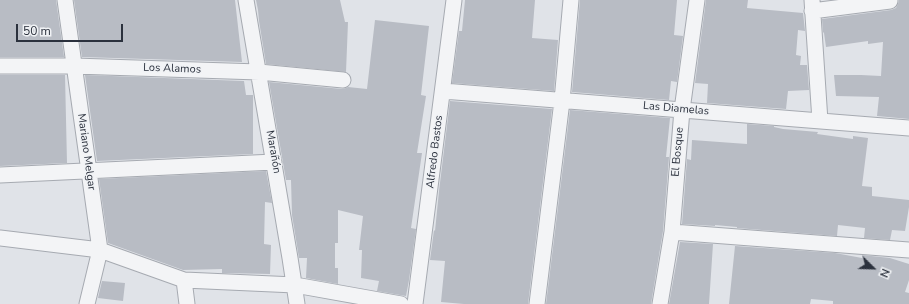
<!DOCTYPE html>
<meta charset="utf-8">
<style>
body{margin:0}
#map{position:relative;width:909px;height:304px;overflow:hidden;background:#e0e3e8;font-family:"Nunito Sans",sans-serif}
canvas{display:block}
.north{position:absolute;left:853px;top:248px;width:40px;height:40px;-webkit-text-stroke:3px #f0f2f5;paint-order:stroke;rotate:113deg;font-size:11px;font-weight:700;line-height:16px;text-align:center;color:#2b313d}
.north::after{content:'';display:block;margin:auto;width:14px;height:18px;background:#2b313d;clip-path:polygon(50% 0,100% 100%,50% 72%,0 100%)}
.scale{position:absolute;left:16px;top:24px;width:107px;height:18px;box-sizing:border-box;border:2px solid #2b313d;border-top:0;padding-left:5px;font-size:12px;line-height:14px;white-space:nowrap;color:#2b313d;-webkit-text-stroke:3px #f0f2f5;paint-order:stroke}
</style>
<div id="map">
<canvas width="909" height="304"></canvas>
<div class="north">N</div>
<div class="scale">50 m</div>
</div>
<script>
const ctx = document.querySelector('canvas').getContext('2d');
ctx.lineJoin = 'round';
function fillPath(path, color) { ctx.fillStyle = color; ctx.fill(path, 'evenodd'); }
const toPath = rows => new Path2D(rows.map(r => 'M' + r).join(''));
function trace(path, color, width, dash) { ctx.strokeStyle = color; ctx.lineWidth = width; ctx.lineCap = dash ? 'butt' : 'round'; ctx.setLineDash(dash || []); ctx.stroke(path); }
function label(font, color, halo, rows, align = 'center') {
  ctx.font = font + ' "Nunito Sans",sans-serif'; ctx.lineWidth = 3; ctx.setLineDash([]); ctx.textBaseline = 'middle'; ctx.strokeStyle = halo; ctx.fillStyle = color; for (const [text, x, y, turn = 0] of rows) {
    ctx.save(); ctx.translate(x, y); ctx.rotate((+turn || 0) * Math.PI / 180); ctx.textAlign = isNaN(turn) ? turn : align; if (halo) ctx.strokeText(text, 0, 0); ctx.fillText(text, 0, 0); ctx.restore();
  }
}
fillPath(toPath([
 [0,0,56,0,64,57,0,57],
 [74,0,235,0,242,62,82,57],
 [256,0,340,0,345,22,348,22,346,72,266,64,259,21,258,10],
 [465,0,535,0,532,38,558,40,554,91,452,83,459,31,462,31],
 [580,0,677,0,674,35,683,36,677,82,671,81,669,100,572,92],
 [706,0,748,0,747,8,803,13,805,31,798,30,796,55,801,56,800,65,807,65,809,90,788,91,786,109,707,103,708,84,695,83],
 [899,0,909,0,909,119,877,116,879,97,836,96,834,75,861,75,881,76,883,42,868,44,868,41,826,47,824,33,823,32,822,19,891,10,896,8,898,4],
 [375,20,429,26,421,95,426,96,417,153,422,153,411,228,416,229,409,280,406,296,377,291,379,281,361,278,362,250,359,250,363,216,338,210,338,243,335,243,335,268,338,268,338,284,306,278,307,258,299,258,292,215,291,180,286,180,269,82,342,89,346,88,348,87,367,89],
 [0,75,65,75,67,163,0,166],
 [85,75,244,81,246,95,253,95,253,154,97,161],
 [450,101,552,109,528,304,464,304,441,302,445,261,430,260,434,230,435,231,439,191],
 [570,110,670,118,666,157,669,157,663,231,651,304,546,304],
 [747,124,774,126,774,127,783,129,818,132,817,134,853,139,853,136,868,138,862,186,872,187,872,196,909,200,909,207,905,231,892,230,890,240,864,238,865,228,838,225,837,236,737,228,737,227,715,225,715,226,682,224,687,159,691,160,692,140,747,144],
 [266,171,272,203,265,202,264,244,271,245,270,274,222,273,222,269,183,270,108,243,99,179],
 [680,242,713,244,709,304,669,304],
 [735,246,835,253,862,258,862,255,890,258,909,264,909,280,905,292,909,293,909,304,833,304,833,301,811,299,810,304,729,304],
 [102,281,125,283,123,301,98,298]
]), '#b8bcc4');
const minor = toPath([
 [65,0,100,250,87,304],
 [246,0,290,258,297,304],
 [812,0,820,121],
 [812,11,890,1],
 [0,66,74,66,259,72,343,80],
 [443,91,909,128],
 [0,175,274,162],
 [672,232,909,250],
 [0,238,100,250,184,280,295,285,401,304],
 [184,280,187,304],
 [415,304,454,0],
 [537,304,562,101,571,0],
 [660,304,672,232,682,110,697,0]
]);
trace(minor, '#a6aab1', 17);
trace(minor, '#f3f4f6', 15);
label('11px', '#2b313d', '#f0f2f5', [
 ["Los Alamos",172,69,2],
 ["Las Diamelas",676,109,5],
 ["Mariano Melgar",86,152,82],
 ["Marañón",273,152,80],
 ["Alfredo Bastos",435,152,-83],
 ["El Bosque",678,152,-85]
]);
</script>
